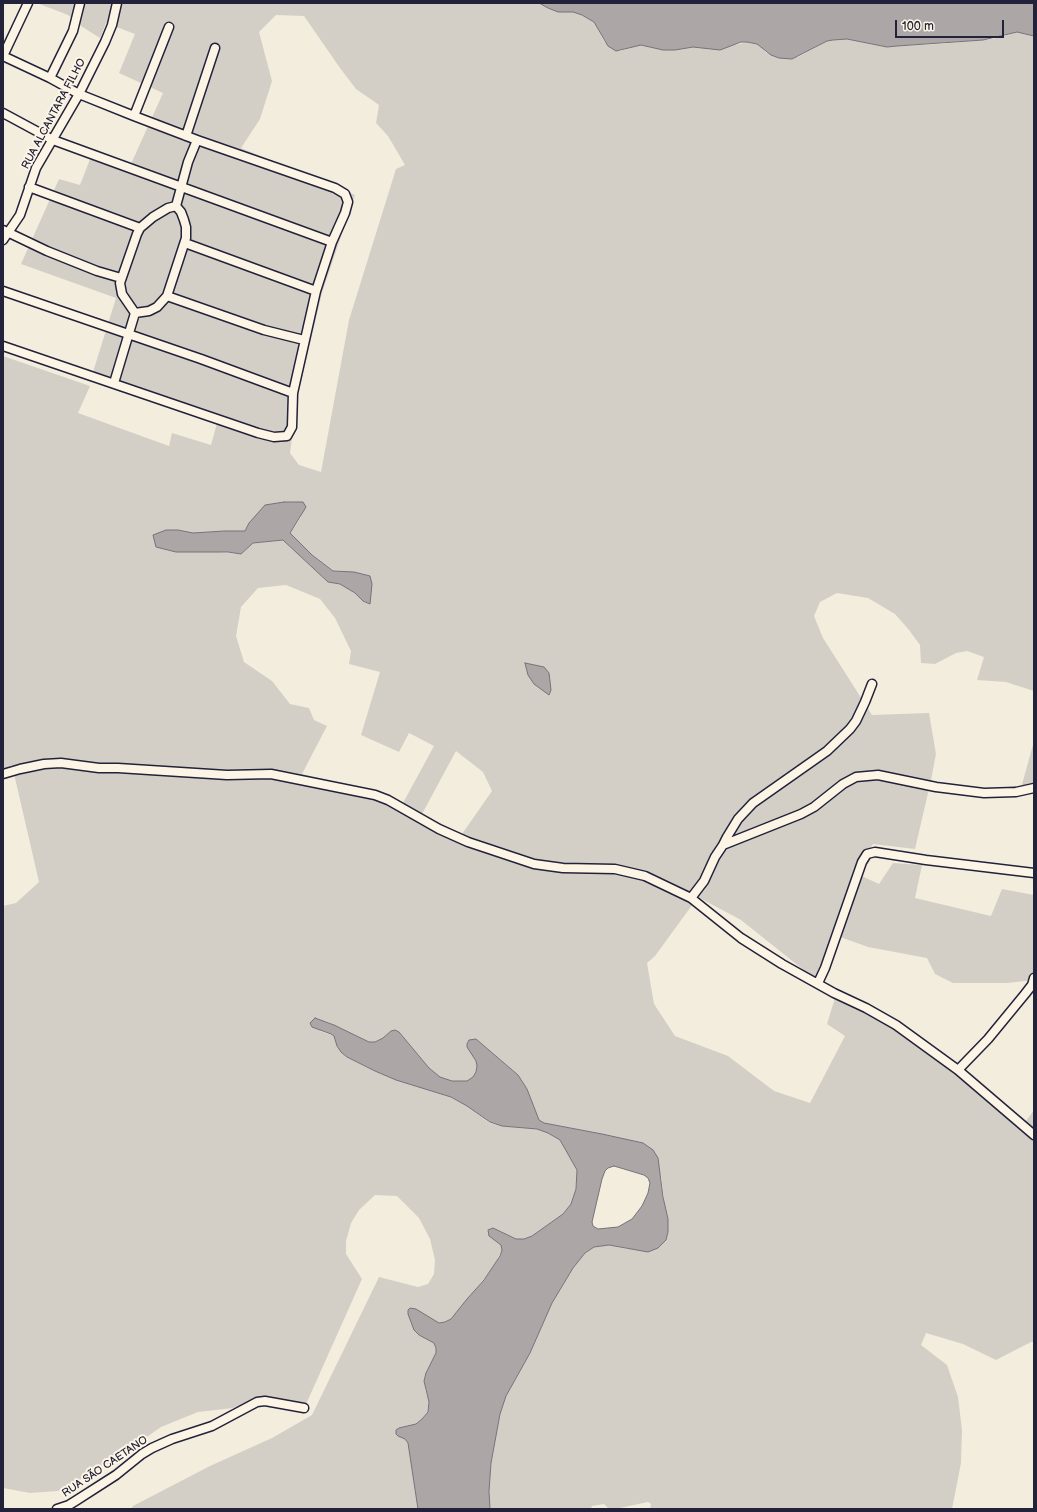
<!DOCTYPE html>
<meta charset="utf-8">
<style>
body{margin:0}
#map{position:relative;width:1037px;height:1512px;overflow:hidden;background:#f3edde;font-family:"Balsamiq Sans",sans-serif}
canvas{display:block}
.frame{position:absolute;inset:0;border:4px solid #22223b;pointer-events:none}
.scale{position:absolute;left:895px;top:20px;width:109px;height:18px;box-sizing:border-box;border:2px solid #22223b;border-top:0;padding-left:5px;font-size:12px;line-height:14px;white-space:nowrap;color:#22223b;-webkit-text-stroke:3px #fcf5e5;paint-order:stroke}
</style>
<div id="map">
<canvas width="1037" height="1512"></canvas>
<div class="frame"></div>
<div class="scale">100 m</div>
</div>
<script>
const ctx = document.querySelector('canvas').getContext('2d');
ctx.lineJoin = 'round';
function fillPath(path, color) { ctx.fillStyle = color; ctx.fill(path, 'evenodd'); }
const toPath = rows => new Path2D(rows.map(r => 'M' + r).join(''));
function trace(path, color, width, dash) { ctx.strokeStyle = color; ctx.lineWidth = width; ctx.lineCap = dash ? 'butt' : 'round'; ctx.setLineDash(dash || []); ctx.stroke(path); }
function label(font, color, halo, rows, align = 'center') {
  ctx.font = font + ' "Balsamiq Sans",sans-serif'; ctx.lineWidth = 4; ctx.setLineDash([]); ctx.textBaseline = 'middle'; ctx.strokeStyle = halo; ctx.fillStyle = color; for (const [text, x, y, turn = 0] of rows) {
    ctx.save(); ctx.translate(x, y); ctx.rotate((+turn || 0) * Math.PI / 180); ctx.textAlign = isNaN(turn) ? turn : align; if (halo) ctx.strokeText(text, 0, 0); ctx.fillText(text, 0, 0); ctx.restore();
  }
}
fillPath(toPath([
 [37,3,539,3,548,8,558,12,573,12,582,15,594,22,604,41,620,51,634,46,641,45,670,50,693,47,735,45,747,42,757,44,767,53,798,57,827,41,833,40,847,39,887,47,897,46,939,44,992,39,1017,32,1034,36,1034,691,1006,682,977,680,984,657,967,651,956,653,935,664,921,663,920,645,909,630,895,614,868,598,837,593,820,602,814,616,823,638,872,715,929,713,936,754,931,780,915,849,873,844,853,872,879,884,893,863,922,865,915,898,991,916,1002,889,1034,895,1034,980,1007,983,953,983,935,974,927,958,868,947,832,934,815,979,741,920,698,897,655,956,647,963,654,1004,675,1036,728,1056,774,1091,810,1103,845,1036,827,1024,835,998,883,1022,958,1075,1021,1128,1034,1110,1034,1342,1031,1342,996,1360,963,1344,926,1333,921,1345,947,1365,958,1397,962,1430,961,1463,952,1509,650,1509,651,1504,648,1502,615,1509,609,1509,604,1504,592,1506,591,1509,490,1509,489,1491,491,1463,500,1414,506,1396,530,1353,552,1303,573,1268,585,1253,594,1247,609,1245,628,1249,668,1232,661,1175,602,1134,544,1123,538,1120,527,1089,518,1075,476,1039,469,1040,467,1044,467,1047,476,1061,477,1066,476,1072,473,1077,467,1081,452,1081,440,1077,429,1068,399,1032,391,1031,383,1038,375,1042,369,1042,325,1021,320,1031,334,1036,337,1046,341,1052,347,1057,375,1071,451,1097,467,1106,490,1123,502,1126,537,1129,548,1133,560,1140,577,1170,576,1189,571,1204,563,1214,532,1236,524,1239,516,1239,505,1234,489,1236,501,1245,502,1250,493,1268,451,1319,445,1322,439,1323,432,1319,419,1335,434,1343,436,1348,436,1354,434,1360,426,1373,425,1388,429,1402,428,1411,422,1419,416,1424,396,1434,405,1439,408,1443,418,1509,131,1509,133,1506,210,1466,272,1438,312,1415,379,1277,418,1287,428,1284,434,1274,435,1260,430,1239,419,1218,397,1196,375,1195,359,1210,351,1223,346,1241,346,1254,362,1279,303,1411,259,1398,233,1408,198,1412,161,1427,104,1467,58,1491,30,1493,3,1488,3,906,16,903,39,882,12,765,3,769,3,356,90,386,78,413,169,446,172,433,211,445,219,416,93,372,116,298,21,264,59,179,80,185,94,149,131,164,163,93,119,73,135,34,106,23,100,38,81,26,68,15],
 [276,15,304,16,340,68,356,89,379,105,376,123,388,136,405,165,396,169,349,320,321,472,299,465,290,453,297,399,322,293,355,195,241,148,260,119,272,81,259,32],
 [301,517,290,533,312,555,333,571,354,572,370,604,363,601,355,593,340,584,328,582,283,540,253,543,241,554,207,551,178,530,193,533,224,531,245,531,249,523],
 [286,585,320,599,335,618,351,651,349,664,380,672,361,735,399,752,409,733,434,746,403,803,372,790,302,774,327,726,314,720,309,708,290,704,272,681,244,662,236,636,241,607,258,588],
 [456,751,483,772,492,791,462,834,422,814],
 [1034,741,1034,786,1021,788]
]), '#d4cfc6');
const water = toPath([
 [539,3,1034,3,1034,36,1017,32,983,40,897,46,887,47,847,39,833,40,827,41,792,59,779,58,771,55,757,44,747,42,741,42,720,50,693,47,675,50,663,50,641,45,616,51,608,46,594,22,582,15,573,12,558,12,548,8,539,3],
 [284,502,303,502,306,507,290,533,312,555,333,571,354,572,370,576,372,584,370,604,363,601,355,593,340,584,328,582,283,540,253,543,241,554,228,552,176,552,156,547,153,535,166,530,178,530,193,533,224,531,245,531,249,523,265,505,284,502],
 [525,663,544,667,549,673,551,690,549,695,534,684,528,675,525,663],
 [315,1018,334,1025,369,1042,375,1042,383,1038,391,1031,395,1030,399,1032,429,1068,440,1077,452,1081,467,1081,473,1077,476,1072,477,1066,476,1061,467,1047,467,1044,469,1040,476,1039,518,1075,527,1089,539,1120,544,1123,602,1134,643,1143,653,1150,658,1158,663,1197,668,1219,668,1232,666,1240,658,1248,648,1252,609,1245,594,1247,585,1253,573,1268,552,1303,530,1353,506,1396,500,1414,491,1463,489,1491,490,1509,418,1509,408,1443,405,1439,398,1436,396,1434,396,1430,399,1428,416,1424,422,1419,428,1412,429,1402,424,1381,426,1373,436,1353,436,1348,434,1343,419,1335,414,1330,408,1314,408,1310,410,1308,416,1309,439,1323,445,1322,451,1319,467,1299,484,1280,500,1256,502,1250,501,1245,489,1236,488,1230,493,1228,516,1239,524,1239,532,1236,563,1214,571,1204,576,1189,577,1170,560,1140,548,1133,537,1129,502,1126,490,1122,467,1106,451,1097,396,1080,375,1071,347,1057,341,1052,337,1046,334,1036,331,1034,312,1027,310,1023,315,1018],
 [614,1166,644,1175,648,1178,650,1183,648,1193,642,1206,632,1219,618,1227,598,1229,593,1226,592,1222,602,1179,605,1171,608,1168,614,1166]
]);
fillPath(water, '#aca7a6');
trace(water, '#75727b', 1);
const minor = toPath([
 [50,78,73,31,80,3],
 [3,113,53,140,332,242],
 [134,116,169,27],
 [186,136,215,48],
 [29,187,140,228],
 [3,230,47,251,97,271,121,278],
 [3,240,20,215,36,168,79,94,105,42,112,25,117,3],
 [185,243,316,291],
 [3,291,201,359,293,393],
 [167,296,264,330,304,340],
 [135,313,122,294,120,283,137,234,140,228,153,217,168,208,176,206],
 [3,346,258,433,274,437,287,436,292,427,293,393,316,291,332,242,345,213,348,202,345,194,335,188,197,140,134,116,79,94,50,78,3,56,28,3],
 [114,383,135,313,149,311,157,307,167,296,186,238,186,227,184,220,181,212,176,206,188,162,197,140],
 [3,774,20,769,44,764,61,763,99,768,118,768,227,775,271,774,375,795,388,800,439,829,468,842,534,864,563,868,615,869,645,876,691,898,741,938,782,964,834,993,866,1008,896,1025,958,1070,1034,1135],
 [723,845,727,837,738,819,753,803,827,751,850,729,856,721,865,702,872,684],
 [691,898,704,881,715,857,723,845,801,814,814,807,843,784,856,777,878,775,936,787,984,793,1016,792,1034,788],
 [818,983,825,968,862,862,867,854,875,852,926,860,1034,873],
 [958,1070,988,1039,1025,994,1032,985,1034,978],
 [57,1509,69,1505,77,1500,116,1475,142,1454,152,1448,172,1439,212,1426,257,1402,265,1401,304,1408]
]);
trace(minor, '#22223b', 11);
trace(minor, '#fcf5e5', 8);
label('11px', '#22223b', '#fcf5e5', [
 ["RUA ALCANTARA FILHO",54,114,-62],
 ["RUA SÃO CAETANO",105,1467,-34]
]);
</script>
